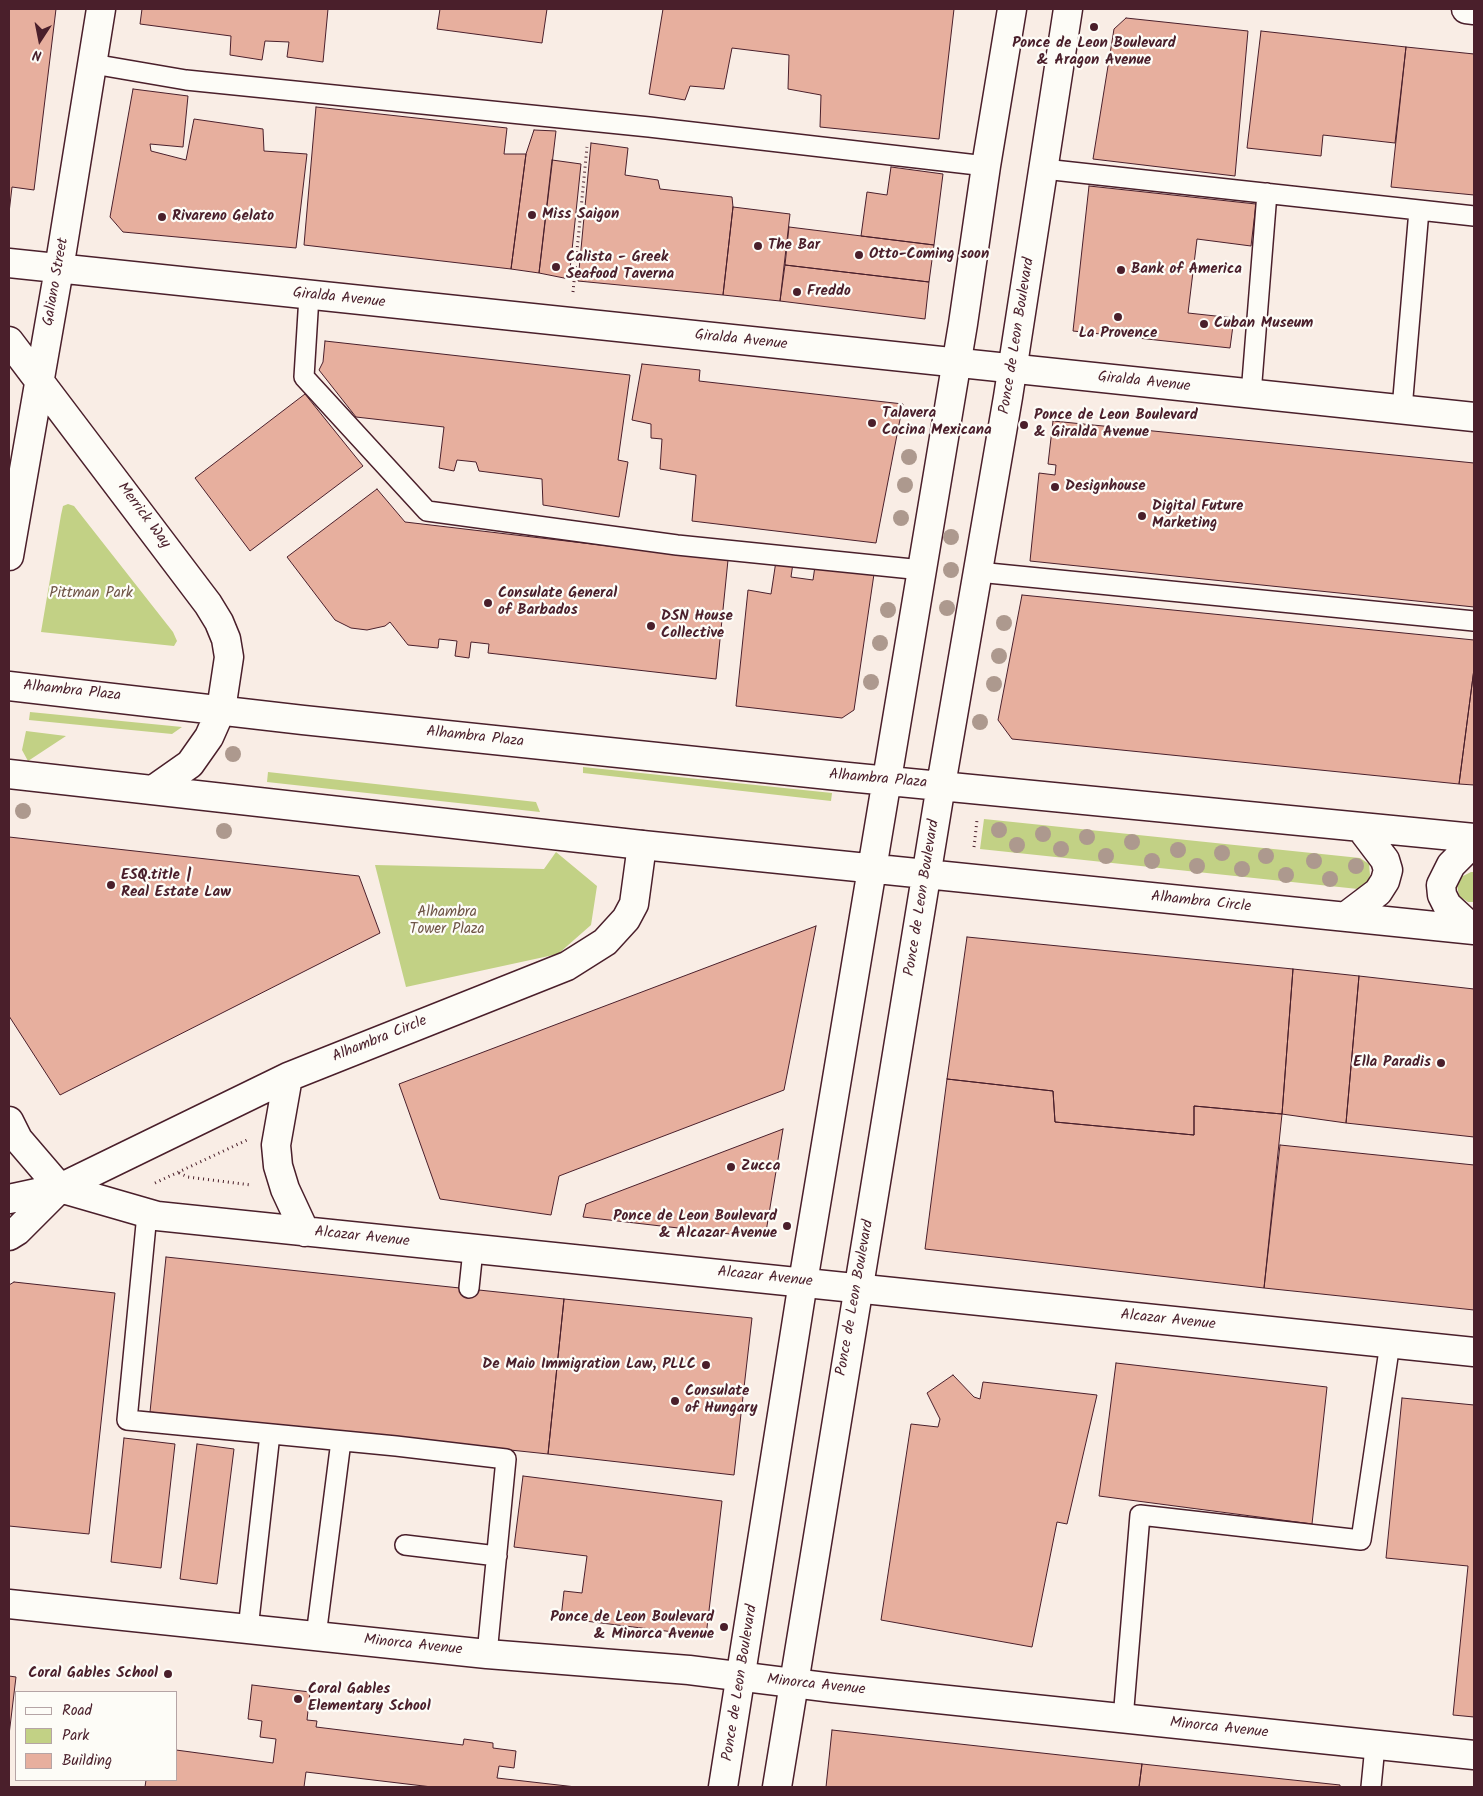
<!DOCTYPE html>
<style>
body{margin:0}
#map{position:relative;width:1483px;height:1796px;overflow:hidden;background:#f9ede5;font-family:Kalam,sans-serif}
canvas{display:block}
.frame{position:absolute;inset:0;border:10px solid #4a1f2b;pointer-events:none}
.legend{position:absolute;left:15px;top:1691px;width:162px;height:90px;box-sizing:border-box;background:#fdfcf7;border:1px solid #b5a4a5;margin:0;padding:6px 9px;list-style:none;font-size:15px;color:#4a1f2b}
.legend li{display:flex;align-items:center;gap:10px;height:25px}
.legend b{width:25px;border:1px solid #b5a4a5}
.north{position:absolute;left:15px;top:15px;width:50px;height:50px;-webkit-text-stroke:4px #fdfcf7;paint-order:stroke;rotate:191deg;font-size:14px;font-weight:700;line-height:20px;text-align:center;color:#4a1f2b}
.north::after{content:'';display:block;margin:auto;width:18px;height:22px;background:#4a1f2b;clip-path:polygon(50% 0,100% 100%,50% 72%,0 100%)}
</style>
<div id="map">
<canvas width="1483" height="1796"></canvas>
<div class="frame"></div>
<ul class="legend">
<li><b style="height:6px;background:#fdfcf7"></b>Road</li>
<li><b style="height:14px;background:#c2d185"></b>Park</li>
<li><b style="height:14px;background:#e7af9e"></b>Building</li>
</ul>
<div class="north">N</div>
</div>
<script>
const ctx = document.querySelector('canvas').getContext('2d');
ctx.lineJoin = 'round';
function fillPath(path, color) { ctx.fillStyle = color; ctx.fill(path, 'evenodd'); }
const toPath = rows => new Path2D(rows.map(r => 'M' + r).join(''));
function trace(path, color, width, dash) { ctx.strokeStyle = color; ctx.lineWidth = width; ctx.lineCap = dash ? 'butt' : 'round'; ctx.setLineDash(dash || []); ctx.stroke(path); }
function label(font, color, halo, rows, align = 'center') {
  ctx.font = font + ' Kalam,sans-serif'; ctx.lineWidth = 4.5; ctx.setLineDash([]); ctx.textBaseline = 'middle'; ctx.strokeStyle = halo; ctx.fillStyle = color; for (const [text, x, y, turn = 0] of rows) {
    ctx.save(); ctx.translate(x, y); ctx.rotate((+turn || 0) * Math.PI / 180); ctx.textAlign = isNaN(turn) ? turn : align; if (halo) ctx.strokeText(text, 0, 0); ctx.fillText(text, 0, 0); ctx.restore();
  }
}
fillPath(toPath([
 [68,504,74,506,173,632,177,641,174,646,41,632,61,515,63,506],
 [30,712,182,727,172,734,29,720],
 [26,731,66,736,28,761,22,750],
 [583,767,832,793,831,801,583,773],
 [268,772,536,802,540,812,267,782],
 [984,819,1360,858,1369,864,1370,875,1367,883,1358,889,980,849],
 [556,852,597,886,591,925,558,954,406,987,375,865,544,869],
 [1471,872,1474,872,1474,902,1468,902,1459,896,1457,885,1461,877]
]), '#c2d185');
const building = toPath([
 [9,9,56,9,34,190,12,187,9,213,9,9],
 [142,9,328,9,323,62,287,57,289,42,265,41,262,60,230,55,231,36,140,24,142,9],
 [440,9,547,9,542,43,437,29,440,9],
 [663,9,954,9,939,139,820,127,821,95,788,89,789,55,732,48,724,89,690,86,685,100,649,94,663,9],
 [1126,18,1248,31,1235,176,1093,159,1114,29,1126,18],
 [1261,31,1406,47,1395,143,1323,135,1321,156,1247,148,1261,31],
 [1406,47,1474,54,1474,195,1391,187,1406,47],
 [133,89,188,96,183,147,150,144,151,151,186,160,194,119,263,129,264,151,307,154,296,248,123,232,110,217,133,89],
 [316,107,507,128,504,154,526,154,511,269,304,245,316,107],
 [534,130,556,131,539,273,511,269,526,154,534,130],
 [591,143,628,148,625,175,658,180,660,189,732,197,733,207,723,295,578,281,591,143],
 [552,160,581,164,569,279,539,273,552,160],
 [891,167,943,174,934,245,861,236,867,192,887,195,891,167],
 [1089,186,1256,204,1251,246,1197,239,1188,313,1234,318,1230,348,1073,331,1089,186],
 [733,207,790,214,780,301,723,295,733,207],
 [789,227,934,245,929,282,785,265,789,227],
 [785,265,929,282,925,319,780,301,785,265],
 [325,341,630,375,618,460,628,462,619,517,543,505,542,479,479,471,476,462,457,460,454,471,439,468,444,427,356,417,319,370,323,362,325,341],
 [642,364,700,370,699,381,903,404,876,543,692,521,696,475,660,469,662,439,651,438,651,424,632,420,642,364],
 [305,394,363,466,250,551,195,478,305,394],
 [1053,421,1474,463,1474,607,1030,561,1039,473,1055,475,1056,465,1048,464,1053,421],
 [377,489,405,522,728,560,716,679,488,653,489,644,471,642,469,658,455,656,457,641,439,639,438,648,408,645,390,622,385,626,367,630,351,628,335,620,287,557,377,489],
 [776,561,793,563,791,577,813,580,815,566,874,574,854,710,842,718,736,706,748,590,771,594,776,561],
 [1022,595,1474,640,1474,669,1459,784,1012,739,998,720,1022,595],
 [1474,669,1474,785,1459,784,1474,669],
 [9,837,359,876,380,933,60,1095,9,1016,9,837],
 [816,926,784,1090,559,1176,551,1215,440,1199,399,1084,816,926],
 [967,937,1293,969,1282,1114,1194,1106,1194,1135,1055,1122,1053,1091,947,1079,967,937],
 [1293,969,1359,976,1346,1123,1282,1114,1293,969],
 [1359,976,1474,989,1474,1137,1346,1123,1359,976],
 [947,1079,1053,1091,1055,1122,1194,1135,1194,1106,1282,1114,1264,1288,925,1249,947,1079],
 [783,1129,765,1238,583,1217,586,1204,783,1129],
 [1280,1145,1474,1165,1474,1310,1264,1288,1280,1145],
 [166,1257,564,1299,548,1454,150,1412,166,1257],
 [14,1282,115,1293,89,1534,9,1526,9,1285,14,1282],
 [564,1299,752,1318,734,1475,548,1454,564,1299],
 [1116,1363,1327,1387,1312,1524,1099,1496,1116,1363],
 [953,1375,974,1397,980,1399,983,1382,1097,1395,1067,1524,1057,1522,1032,1647,881,1620,911,1424,938,1427,940,1419,927,1393,953,1375],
 [1402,1398,1474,1405,1474,1717,1453,1715,1468,1566,1386,1558,1402,1398],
 [124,1438,175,1444,161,1568,111,1562,124,1438],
 [197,1444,234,1449,217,1584,180,1579,197,1444],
 [523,1476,722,1501,706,1636,561,1618,564,1591,582,1593,587,1556,514,1547,523,1476],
 [9,1676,16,1677,9,1735,9,1676],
 [252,1685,310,1692,307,1720,317,1721,316,1727,463,1745,464,1739,493,1743,493,1748,516,1751,514,1768,499,1766,497,1778,576,1787,432,1787,306,1772,304,1787,145,1787,146,1780,176,1780,176,1750,273,1763,276,1739,260,1737,262,1721,248,1719,252,1685],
 [832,1730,1142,1764,1139,1787,826,1787,832,1730],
 [1142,1764,1340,1785,1340,1787,1139,1787,1142,1764]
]);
fillPath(building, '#e7af9e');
trace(building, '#4a1f2b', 1);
const lane = toPath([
 [93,64,186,80,649,127,986,166],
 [1044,169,1474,216],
 [309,296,304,377,427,511,677,545,922,570],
 [1251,394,1267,193],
 [1402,409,1419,210],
 [978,572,1474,621],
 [147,1214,127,1420,396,1446,506,1459,487,1654],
 [469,1288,473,1250],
 [405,1545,497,1556],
 [248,1629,270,1434],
 [316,1636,341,1441],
 [1123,1719,1140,1515,1361,1540,1390,1343],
 [1371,1787,1375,1746]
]);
const street = toPath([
 [1466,9,1474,10],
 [9,263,1474,417],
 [9,341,208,604,219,622,226,639,229,657,221,710],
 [9,556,59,269,101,9],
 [288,1077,276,1145,278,1166,285,1189,305,1232],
 [9,1121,18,1139,60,1188],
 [60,1188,157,1216,1474,1352],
 [9,1199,60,1188,288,1077,567,966,605,942,626,919,634,904,642,845],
 [9,1236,17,1231,60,1188],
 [9,1604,487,1654,689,1670,833,1688,1474,1755]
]);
const secondary = toPath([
 [9,686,303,720,848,777,1474,838],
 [9,774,642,845,1474,930],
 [153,790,190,764,209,737,221,710],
 [1474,842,1451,865,1441,885,1442,895,1447,905,1474,930],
 [1345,917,1378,892,1385,881,1388,870,1385,860,1360,827],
 [723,1787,803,1282,963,324,986,166,1012,9],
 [777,1787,941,785,1008,397,1068,9]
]);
trace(lane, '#4a1f2b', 22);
trace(street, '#4a1f2b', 31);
trace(secondary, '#4a1f2b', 31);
trace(toPath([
 [573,292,587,147],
 [974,847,977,820],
 [179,1173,188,1177,251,1185],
 [155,1183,247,1140]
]), '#4a1f2b', 3, [1, 4]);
trace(lane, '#fdfcf7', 19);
trace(street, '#fdfcf7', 28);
trace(secondary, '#fdfcf7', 28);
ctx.fillStyle = '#ad998e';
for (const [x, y] of [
 [909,457],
 [905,485],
 [901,518],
 [951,537],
 [951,570],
 [947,608],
 [888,610],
 [1004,623],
 [880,643],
 [999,656],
 [871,682],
 [994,684],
 [980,722],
 [233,754],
 [23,811],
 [999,830],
 [224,831],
 [1043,834],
 [1087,837],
 [1132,842],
 [1017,845],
 [1061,849],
 [1178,850],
 [1222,853],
 [1106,856],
 [1266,856],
 [1152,861],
 [1314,861],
 [1197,866],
 [1356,866],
 [1242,869],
 [1286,875],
 [1330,879]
]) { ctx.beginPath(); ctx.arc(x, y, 8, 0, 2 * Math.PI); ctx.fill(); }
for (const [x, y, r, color] of [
 [1094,27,5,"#4a1f2b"],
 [532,215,5,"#4a1f2b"],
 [162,217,5,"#4a1f2b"],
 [758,246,5,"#4a1f2b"],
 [859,255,5,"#4a1f2b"],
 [556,267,5,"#4a1f2b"],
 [1121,270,5,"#4a1f2b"],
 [797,292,5,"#4a1f2b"],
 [1118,317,5,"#4a1f2b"],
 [1204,324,5,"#4a1f2b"],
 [872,423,5,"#4a1f2b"],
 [1024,425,5,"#4a1f2b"],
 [1055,487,5,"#4a1f2b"],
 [1142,516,5,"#4a1f2b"],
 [488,603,5,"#4a1f2b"],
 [651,626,5,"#4a1f2b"],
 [111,885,5,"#4a1f2b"],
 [1441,1063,5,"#4a1f2b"],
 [731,1167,5,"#4a1f2b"],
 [787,1226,5,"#4a1f2b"],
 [706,1365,5,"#4a1f2b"],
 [675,1401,5,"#4a1f2b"],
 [724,1627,5,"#4a1f2b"],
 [168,1674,5,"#4a1f2b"],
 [298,1699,5,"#4a1f2b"]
]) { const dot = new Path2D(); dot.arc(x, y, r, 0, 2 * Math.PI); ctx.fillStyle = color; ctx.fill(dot); trace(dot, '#fdfcf7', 2); }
label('bold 15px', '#4a1f2b', '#fdfcf7', [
 ["Ponce de Leon Boulevard",1094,44,"center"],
 ["& Aragon Avenue",1094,61,"center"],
 ["Miss Saigon",542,215],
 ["Rivareno Gelato",172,217],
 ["The Bar",768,246],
 ["Otto-Coming soon",869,255],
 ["Calista - Greek",566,258],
 ["Seafood Taverna",566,275],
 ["Bank of America",1131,270],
 ["Freddo",807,292],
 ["Cuban Museum",1214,324],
 ["La Provence",1118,334,"center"],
 ["Talavera",882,414],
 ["Cocina Mexicana",882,431],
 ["Ponce de Leon Boulevard",1034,416],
 ["& Giralda Avenue",1034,433],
 ["Designhouse",1065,487],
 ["Digital Future",1152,507],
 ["Marketing",1152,524],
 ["Consulate General",498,594],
 ["of Barbados",498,611],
 ["DSN House",661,617],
 ["Collective",661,634],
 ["ESQ.title |",121,876],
 ["Real Estate Law",121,893],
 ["Ella Paradis",1431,1063,"right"],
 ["Zucca",741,1167],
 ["Ponce de Leon Boulevard",777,1217,"right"],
 ["& Alcazar Avenue",777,1234,"right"],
 ["De Maio Immigration Law, PLLC",696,1365,"right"],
 ["Consulate",685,1392],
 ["of Hungary",685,1409],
 ["Ponce de Leon Boulevard",714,1618,"right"],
 ["& Minorca Avenue",714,1635,"right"],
 ["Coral Gables School",158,1674,"right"],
 ["Coral Gables",308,1690],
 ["Elementary School",308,1707]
], 'left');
label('15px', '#4a1f2b', '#fdfcf7', [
 ["Galiano Street",57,282,-80],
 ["Giralda Avenue",339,299,6],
 ["Ponce de Leon Boulevard",1018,336,-81],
 ["Giralda Avenue",741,341,6],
 ["Giralda Avenue",1144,383,6],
 ["Merrick Way",143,516,53],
 ["Alhambra Plaza",72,692,6],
 ["Alhambra Plaza",475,738,6],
 ["Alhambra Plaza",878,780,5],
 ["Ponce de Leon Boulevard",923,898,-81],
 ["Alhambra Circle",1201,903,6],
 ["Alhambra Circle",380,1040,-22],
 ["Alcazar Avenue",362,1238,6],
 ["Alcazar Avenue",765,1278,6],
 ["Ponce de Leon Boulevard",856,1298,-80],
 ["Alcazar Avenue",1168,1321,6],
 ["Minorca Avenue",413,1646,6],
 ["Ponce de Leon Boulevard",741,1683,-81],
 ["Minorca Avenue",816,1686,6],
 ["Minorca Avenue",1219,1729,6]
]);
label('15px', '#6e5446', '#fdfcf7', [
 ["Pittman Park",91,594],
 ["Alhambra",447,913],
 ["Tower Plaza",447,930]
]);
</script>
